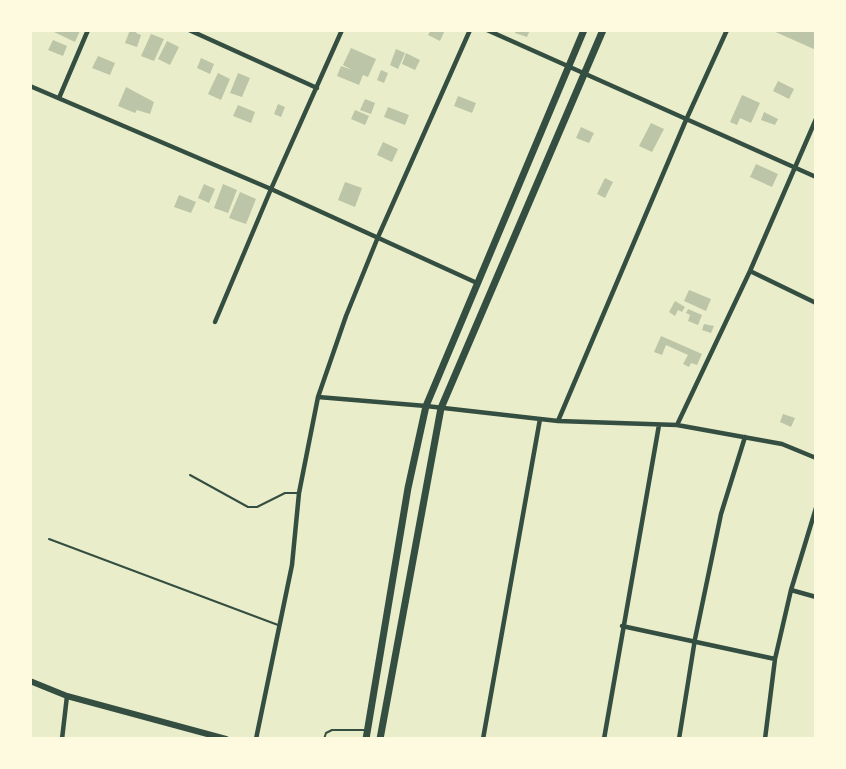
<!DOCTYPE html>
<style>
body{margin:0}
#map{position:relative;width:846px;height:769px;overflow:hidden;background:#e9edc9;font-family:Georgia,serif}
canvas{display:block}
.frame{position:absolute;inset:0;border:32px solid #fefae0;pointer-events:none}
</style>
<div id="map">
<canvas width="846" height="769"></canvas>
<div class="frame"></div>
</div>
<script>
const ctx = document.querySelector('canvas').getContext('2d');
ctx.lineJoin = 'round';
function fillPath(path, color) { ctx.fillStyle = color; ctx.fill(path, 'evenodd'); }
const toPath = rows => new Path2D(rows.map(r => 'M' + r).join(''));
function trace(path, color, width, dash) { ctx.strokeStyle = color; ctx.lineWidth = width; ctx.lineCap = dash ? 'butt' : 'round'; ctx.setLineDash(dash || []); ctx.stroke(path); }
fillPath(toPath([
 [55,30,77,30,80,31,75,42,54,32],
 [130,30,137,30,136,33,141,35,137,47,125,43],
 [431,30,445,30,440,41,428,35],
 [516,30,530,30,527,37,515,33],
 [771,30,807,30,816,33,816,50],
 [151,34,164,39,154,61,141,56],
 [53,40,67,46,63,56,48,50],
 [167,41,179,47,170,65,158,59],
 [351,48,376,59,368,77,363,75,359,85,337,76,341,66,352,70,343,65],
 [396,49,405,53,398,69,390,65],
 [406,53,420,60,415,70,402,64],
 [98,56,115,63,110,75,92,68],
 [201,58,214,64,210,74,197,68],
 [381,70,388,73,384,83,377,80],
 [218,73,230,79,221,100,208,94],
 [238,73,250,78,242,97,230,93],
 [778,81,794,89,789,99,773,91],
 [126,87,154,102,150,114,137,110,135,113,118,106],
 [742,95,760,103,751,123,740,118,737,125,730,122],
 [458,96,476,103,472,113,454,106],
 [365,99,375,103,371,114,360,110],
 [278,104,285,107,281,117,274,114],
 [238,105,255,112,251,123,233,116],
 [388,107,409,115,405,125,384,117],
 [355,110,369,116,365,125,351,119],
 [764,112,778,119,775,125,761,120],
 [651,123,664,129,652,152,639,146],
 [581,127,594,133,589,143,576,138],
 [383,142,398,149,392,162,377,155],
 [756,164,778,174,772,187,750,177],
 [605,178,613,182,605,198,597,194],
 [345,182,362,188,355,207,338,200],
 [204,184,215,189,209,203,198,198],
 [223,184,237,190,228,213,214,208],
 [240,192,256,199,246,224,229,218],
 [179,195,196,202,191,213,174,207],
 [689,290,711,299,706,311,684,301],
 [675,301,685,307,682,312,678,310,675,316,669,312],
 [688,309,702,315,698,325,688,321,690,315,686,313],
 [704,324,714,326,711,333,702,330],
 [661,336,702,354,697,365,691,363,689,367,683,364,688,355,666,345,662,355,654,352],
 [783,414,795,418,791,427,780,422]
]), '#bcc5a7');
trace(toPath([
 [190,475,248,507,257,507,285,493,299,493],
 [49,539,278,625],
 [324,739,326,733,332,730,365,730]
]), '#344e41', 2);
trace(toPath([
 [189,30,317,88],
 [487,30,816,177],
 [30,86,271,189,477,283],
 [59,98,88,30],
 [750,271,816,303],
 [215,322,271,189,342,30],
 [318,397,426,406,558,421,677,425,782,444,816,458],
 [558,421,686,120,727,30],
 [677,425,750,271,816,119],
 [791,590,816,597],
 [622,626,775,659],
 [62,739,67,696],
 [256,739,292,565,299,493,318,397,346,316,378,237,470,30],
 [483,739,540,419],
 [604,739,659,425],
 [679,739,695,639,721,514,745,437],
 [765,739,775,659,791,590,816,508]
]), '#344e41', 4.5);
trace(toPath([
 [30,681,67,696,226,739]
]), '#344e41', 6);
trace(toPath([
 [366,739,408,488,426,406,584,30],
 [380,739,441,408,603,30]
]), '#344e41', 7);
</script>
